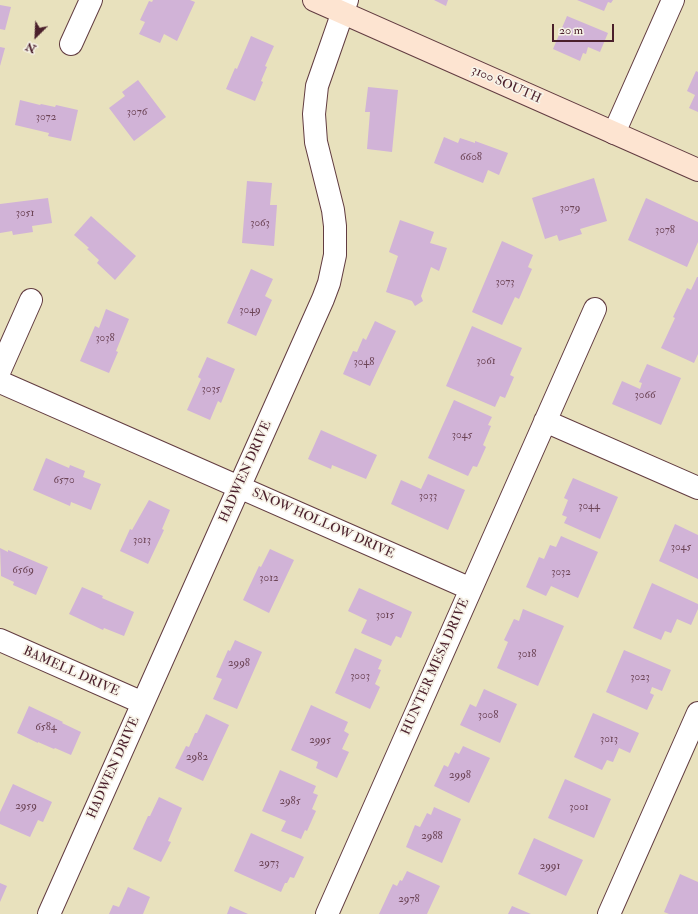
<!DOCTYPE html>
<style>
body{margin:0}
#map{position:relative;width:698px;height:914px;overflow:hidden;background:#e8e1bd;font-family:"IM FELL Double Pica",serif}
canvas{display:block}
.north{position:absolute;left:16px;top:16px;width:40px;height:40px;-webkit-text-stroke:3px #f7f3e8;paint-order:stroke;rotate:204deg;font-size:11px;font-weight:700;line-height:16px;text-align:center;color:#4a1f2b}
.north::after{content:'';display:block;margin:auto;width:14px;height:18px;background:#4a1f2b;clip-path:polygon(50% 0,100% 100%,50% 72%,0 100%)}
.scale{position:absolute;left:552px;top:24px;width:62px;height:18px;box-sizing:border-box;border:2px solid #4a1f2b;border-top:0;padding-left:5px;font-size:12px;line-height:14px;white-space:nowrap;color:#4a1f2b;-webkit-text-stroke:3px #f7f3e8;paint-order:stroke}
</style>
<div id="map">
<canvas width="698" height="914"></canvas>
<div class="north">N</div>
<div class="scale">20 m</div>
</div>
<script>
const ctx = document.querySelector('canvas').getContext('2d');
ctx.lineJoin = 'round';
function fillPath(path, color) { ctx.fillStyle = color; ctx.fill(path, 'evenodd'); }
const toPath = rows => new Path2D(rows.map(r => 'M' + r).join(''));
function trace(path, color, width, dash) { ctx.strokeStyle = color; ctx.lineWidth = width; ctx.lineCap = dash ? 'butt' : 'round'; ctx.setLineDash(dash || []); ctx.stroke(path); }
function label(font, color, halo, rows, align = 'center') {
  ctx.font = font + ' "IM FELL Double Pica",serif'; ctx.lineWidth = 3.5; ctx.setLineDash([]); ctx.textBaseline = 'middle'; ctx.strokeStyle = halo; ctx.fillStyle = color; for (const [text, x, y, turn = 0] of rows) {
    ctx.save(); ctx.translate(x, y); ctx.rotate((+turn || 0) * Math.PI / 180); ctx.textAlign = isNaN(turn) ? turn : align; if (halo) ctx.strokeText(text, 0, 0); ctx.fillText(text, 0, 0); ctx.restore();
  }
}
fillPath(toPath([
 [153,0,190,0,195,2,177,41,164,34,160,43,139,34,145,22,140,20,149,1,152,2],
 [434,0,448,0,446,6],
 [577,0,613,0,611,3,608,2,604,11],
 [0,5,11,7,5,30,0,29],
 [567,16,608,33,600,52,588,47,586,54,583,53,580,61,553,49],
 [251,36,274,46,265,66,267,67,261,81,263,82,255,101,226,89,235,68,237,69],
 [0,47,5,48,0,66],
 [696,71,698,72,698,112,689,108,695,95,687,91],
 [138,80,166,117,134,141,109,108,125,96,122,92],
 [368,87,398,90,392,152,367,149,370,112,365,112],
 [20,100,40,105,41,104,55,107,56,105,78,110,71,141,48,136,49,133,15,125],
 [444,137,458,143,460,138,475,143,475,141,508,153,499,175,488,170,483,183,434,163],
 [594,178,607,221,580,229,582,234,559,241,557,235,545,239,532,198],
 [247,181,272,183,270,205,277,205,274,246,242,243],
 [48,198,52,223,32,226,33,232,13,235,12,231,0,233,0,204],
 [646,198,698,222,698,242,687,267,628,240],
 [91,216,136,256,115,280,97,263,99,260,87,249,89,248,74,235],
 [400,220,434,232,430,243,447,248,439,271,431,267,421,296,423,301,415,306,412,301,386,292,398,256,389,252],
 [502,241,533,255,528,267,532,269,519,299,515,297,502,325,472,312],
 [251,269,273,279,265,296,272,300,256,336,227,323],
 [697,277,698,277,698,354,694,363,661,348,675,318,673,317,687,288,691,290],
 [106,309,129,319,116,351,118,352,109,373,80,361,95,326,99,328],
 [375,321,396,331,370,386,343,374,353,351,357,352,363,338,366,340],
 [472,326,522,348,510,375,514,377,505,398,500,396,495,407,446,386],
 [207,357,235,369,221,403,218,401,210,420,187,410,201,379,198,377],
 [647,364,681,378,661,425,612,404,622,381,640,389,642,383,639,382],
 [454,400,492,417,488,425,491,426,483,445,486,447,477,467,473,466,468,476,428,458],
 [321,430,377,455,366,479,332,465,331,469,308,459],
 [46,458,69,468,70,465,85,471,83,477,101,484,91,510,71,502,70,506,33,490],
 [428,474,465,490,448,530,391,504,401,480,421,489],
 [573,478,618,497,600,539,564,523,567,517,562,515,568,500,564,498],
 [149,500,170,510,162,529,164,530,148,564,120,551,130,529,132,530],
 [675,524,698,535,698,579,659,561],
 [561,536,598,552,578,598,551,586,546,596,526,587,539,557,544,559,550,545,556,547],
 [0,548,8,552,8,550,48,567,36,595,13,585,14,582,1,576],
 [270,549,294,560,269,613,243,600,259,566,261,567],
 [652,583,698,604,698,609,691,625,677,619,671,633,665,631,661,640,633,628],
 [82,587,103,596,102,598,134,612,124,636,104,628,103,630,69,614],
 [359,588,412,612,401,638,396,636,391,646,361,633,367,620,348,611],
 [523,609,564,626,538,686,497,668,508,642,504,640,514,619,519,621],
 [235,640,262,652,237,709,213,699,222,679,216,677,228,650,230,651],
 [355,648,382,660,378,669,381,670,375,684,380,687,370,709,335,693],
 [624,650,671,670,662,691,652,687,650,693,654,695,647,710,606,692],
 [484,689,517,704,500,743,460,725,470,704,476,707],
 [311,705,348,722,344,731,349,734,342,749,349,752,337,778,316,768,318,762,291,750],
 [29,706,63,722,62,723,81,732,71,755,55,748,54,749,38,742,38,743,17,733],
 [593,713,639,733,630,753,619,748,613,762,607,760,602,770,574,757],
 [206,714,229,725,203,781,175,768,186,746,189,747,195,733,197,733],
 [463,746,490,758,469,803,434,786,444,765,448,767,455,752,459,754],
 [280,770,316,786,313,793,318,795,312,809,316,811,307,831,305,830,301,839,281,831,286,821,262,811],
 [565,779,611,799,594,838,548,818],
 [13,784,52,802,43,822,38,820,30,837,0,824,0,812],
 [159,797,182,808,168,841,171,842,161,862,133,849,148,816,150,816],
 [434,807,461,819,442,863,406,847,415,825,420,827,427,813,431,815],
 [251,833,304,857,294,878,290,877,287,883,285,883,281,892,234,871],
 [534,838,583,860,566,896,518,874],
 [407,871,440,886,427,914,379,914,393,884,397,886,400,880,402,881],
 [680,874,698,882,698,914,669,914,664,912],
 [0,883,7,886,0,902],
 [128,887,150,897,143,914,109,914,113,905,119,907],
 [230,906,248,914,227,914],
 [512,906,531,914,508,914]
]), '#d1b3d7');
const minor = toPath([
 [71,44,91,0],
 [614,133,673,0],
 [0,370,31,300],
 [0,382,471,589],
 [545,421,698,488],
 [0,640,143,703],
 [49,914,323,299,329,283,335,255,335,226,333,210,316,142,314,114,317,86,347,0],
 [327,914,595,309],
 [609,914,698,713]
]);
const secondary = toPath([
 [314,0,698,170]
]);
trace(minor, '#623c41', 24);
trace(secondary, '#623c41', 24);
trace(minor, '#fff', 22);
trace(secondary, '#fde4d1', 22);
label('11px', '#6c4456', null, [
 ["3076",137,113],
 ["3072",46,118],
 ["6608",471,158],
 ["3079",570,209],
 ["3051",25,214],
 ["3063",260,224],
 ["3078",665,231],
 ["3073",505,283],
 ["3049",250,311],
 ["3038",105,339],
 ["3061",486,362],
 ["3048",364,363],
 ["3035",211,390],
 ["3066",645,396],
 ["3045",462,436],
 ["6570",64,481],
 ["3033",428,497],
 ["3044",589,507],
 ["3013",142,541],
 ["3045",681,548],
 ["6569",23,571],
 ["3032",561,573],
 ["3012",269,579],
 ["3015",385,616],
 ["3018",527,655],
 ["2998",239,664],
 ["3003",360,677],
 ["3023",640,678],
 ["3008",488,716],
 ["6584",46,728],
 ["3013",609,740],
 ["2995",320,741],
 ["2982",197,758],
 ["2998",460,776],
 ["2985",290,802],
 ["2959",26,807],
 ["3001",579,808],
 ["2988",432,837],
 ["2973",269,864],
 ["2991",550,867],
 ["2978",409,900]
]);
label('13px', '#4a1f2b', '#f7f3e8', [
 ["3100 SOUTH",506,85,24],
 ["HADWEN DRIVE",246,472,-66],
 ["SNOW HOLLOW DRIVE",323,524,24],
 ["HUNTER MESA DRIVE",436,667,-66],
 ["BAMELL DRIVE",71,672,24],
 ["HADWEN DRIVE",114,768,-66]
]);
</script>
